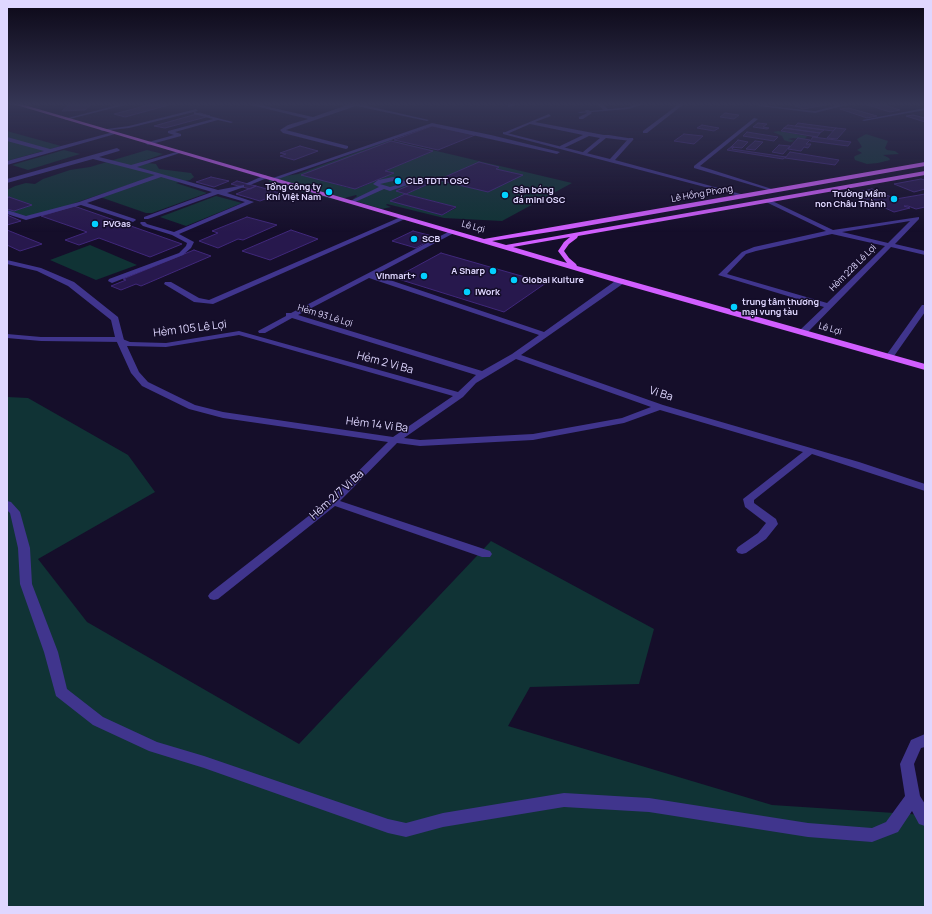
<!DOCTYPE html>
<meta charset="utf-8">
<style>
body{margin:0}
#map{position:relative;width:932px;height:914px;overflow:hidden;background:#150e2a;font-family:Manrope,sans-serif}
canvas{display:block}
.frame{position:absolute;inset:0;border:8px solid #dfd7ff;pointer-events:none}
</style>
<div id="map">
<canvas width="932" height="914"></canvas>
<div class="frame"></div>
</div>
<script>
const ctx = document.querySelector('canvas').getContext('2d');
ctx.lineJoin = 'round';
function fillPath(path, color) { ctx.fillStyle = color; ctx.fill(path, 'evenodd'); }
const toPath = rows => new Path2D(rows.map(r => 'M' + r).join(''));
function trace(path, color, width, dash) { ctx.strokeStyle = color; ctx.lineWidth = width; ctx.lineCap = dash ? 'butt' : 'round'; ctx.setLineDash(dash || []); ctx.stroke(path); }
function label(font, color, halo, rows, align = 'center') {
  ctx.font = font + ' Manrope,sans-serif'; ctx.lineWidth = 3; ctx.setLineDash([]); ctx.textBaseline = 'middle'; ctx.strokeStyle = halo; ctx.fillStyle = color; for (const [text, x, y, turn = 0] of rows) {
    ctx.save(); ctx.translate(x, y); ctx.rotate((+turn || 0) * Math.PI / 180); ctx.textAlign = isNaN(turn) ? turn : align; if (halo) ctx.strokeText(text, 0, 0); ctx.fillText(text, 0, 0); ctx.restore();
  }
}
fillPath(toPath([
 [7,131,61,146,7,161],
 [778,131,785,132,807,136,805,139,793,138,788,139,795,141,790,142,784,140,782,136,773,132],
 [866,134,888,141,885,148,887,150,895,151,899,154,883,155,889,158,890,160,878,163,867,164,855,160,854,157,855,156,862,153,857,150,862,147,857,139],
 [390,140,572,183,502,221,444,218,387,204,386,205,391,207,382,209,355,201,353,199,357,196,356,195,337,200,328,198,302,192,294,187,298,185,295,183,284,184,269,182,269,180,273,178,298,174],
 [433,151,385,171,393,173,359,188,349,188,304,175],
 [479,162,499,167,496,169,522,175,439,180],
 [424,179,434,182,406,194,397,191],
 [405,194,456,207,456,208,442,215,391,201],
 [64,150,80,154,28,170,12,165],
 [147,150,163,154,141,162,156,164,159,169,191,173,194,177,190,180,176,183,207,193,152,213,146,213,100,197,137,182,72,204,44,215,17,217,7,213,7,209,13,206,27,203,7,198,7,190,15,186,26,183,35,184,43,179,70,170,90,167],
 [216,196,242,203,186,226,160,217],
 [90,245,137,265,96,280,50,260],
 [7,397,28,398,128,455,155,492,38,559,87,622,299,744,491,541,654,629,639,684,530,687,508,726,772,805,925,815,925,907,7,907]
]), '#103335');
const building = toPath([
 [70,104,92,104,85,110,62,111,70,104],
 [152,104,169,105,125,117,114,114,152,104],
 [806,104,824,104,826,105,803,109,795,106,806,104],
 [864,104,881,104,900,110,890,112,864,104],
 [849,108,877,116,867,118,840,109,849,108],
 [200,113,210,116,165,128,154,126,200,113],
 [725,113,739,115,734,119,720,117,725,113],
 [913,115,925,118,925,122,906,116,913,115],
 [758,123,767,124,763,127,769,128,767,129,753,127,758,123],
 [798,123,836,128,833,131,795,126,798,123],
 [702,125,719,128,714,131,697,128,702,125],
 [788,125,795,126,824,130,820,133,784,128,788,125],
 [432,126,475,135,438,150,394,140,432,126],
 [784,128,820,133,817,137,781,131,784,128],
 [836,128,846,129,837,139,827,138,836,128],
 [747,132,778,137,774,141,743,136,747,132],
 [684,134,703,136,694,144,674,141,684,134],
 [813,137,851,142,848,146,810,141,813,137],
 [798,138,810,140,806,144,811,144,808,148,804,147,801,151,788,149,798,138],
 [738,140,748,142,742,148,731,147,738,140],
 [391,141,433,151,385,171,394,173,355,189,301,175,391,141],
 [755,141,763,142,755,150,746,149,755,141],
 [779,145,790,146,783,154,772,152,779,145],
 [300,146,318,151,294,160,280,156,286,154,280,153,300,146],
 [731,147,734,147,732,149,786,157,783,159,727,150,731,147],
 [790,152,839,160,835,165,785,158,790,152],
 [479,162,499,167,496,169,523,175,488,192,438,180,479,162],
 [211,177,229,181,214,187,196,182,211,177],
 [424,179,435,181,406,194,396,191,424,179],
 [921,179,925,180,925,189,914,192,894,184,921,179],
 [237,181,248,184,256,186,250,189,231,184,237,181],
 [256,186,281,193,260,201,236,194,256,186],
 [872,189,896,199,925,194,925,207,916,209,908,206,904,206,910,208,894,212,874,203,879,202,873,199,866,199,852,193,872,189],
 [405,194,456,207,442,215,390,201,405,194],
 [9,197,32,205,14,211,7,209,7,198,9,197],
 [74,206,182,244,150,257,99,238,79,245,65,240,87,232,41,216,74,206],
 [7,215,21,221,7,225,7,215],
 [247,217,277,225,243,240,238,239,218,248,199,241,218,233,212,231,247,217],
 [7,230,42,244,20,251,7,245,7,230],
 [291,230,318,239,270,260,242,251,291,230],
 [413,231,436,237,416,248,392,241,413,231],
 [194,250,211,256,141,286,136,284,121,290,111,286,126,280,123,279,194,250],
 [441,253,546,283,504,312,395,278,441,253]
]);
fillPath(building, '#27184d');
trace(building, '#40287b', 1);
fillPath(toPath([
 [511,104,519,104,508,107,508,105,511,104],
 [597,104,602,104,609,110,605,111,597,104],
 [842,104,851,104,815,113,758,106,760,105,815,111,842,104],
 [925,108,925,110,864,121,862,120,925,108],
 [585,110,589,110,592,113,583,119,579,119,579,117,587,113,585,110],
 [194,112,233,122,231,123,218,120,175,132,181,134,181,136,148,145,145,143,174,135,168,133,168,131,213,119,194,114,194,112],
 [549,114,551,116,535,122,604,135,609,135,634,139,631,141,606,138,585,155,583,154,583,152,600,138,589,136,562,149,560,148,560,146,583,135,530,124,507,134,503,133,549,114],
 [754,118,758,119,700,166,775,190,775,192,694,168,694,166,754,118],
 [432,123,491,135,560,152,557,154,432,126,275,180,270,179,432,123],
 [113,132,115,134,7,165,7,161,44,151,7,141,7,137,50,149,113,132],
 [117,148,120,150,119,151,99,157,131,165,180,151,180,153,137,167,218,190,244,185,244,187,227,193,254,202,179,234,194,242,191,248,183,255,112,283,108,281,109,279,179,253,186,246,187,243,172,235,143,226,140,223,141,222,145,222,147,224,174,232,245,202,218,194,148,219,144,219,144,217,212,192,161,177,87,203,135,219,136,220,133,222,81,205,26,220,7,214,7,210,26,216,79,202,155,175,93,159,7,183,7,179,117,148],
 [265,175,267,176,267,178,250,185,245,184,265,175],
 [393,177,405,181,407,185,390,191,384,189,353,203,348,202,379,187,373,184,378,180,393,177],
 [393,181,401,184,390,187,380,184,393,181],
 [403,216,406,218,405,219,213,304,194,302,164,284,165,282,171,282,199,298,209,300,403,216],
 [7,260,41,268,74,282,118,317,124,340,123,342,41,341,7,338,7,334,41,337,115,337,111,320,68,286,37,271,7,264,7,260]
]), '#40358d');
fillPath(toPath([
 [121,104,129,104,66,120,64,119,121,104],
 [247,104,256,104,313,117,350,104,359,104,429,120,427,121,356,106,286,130,348,146,348,148,346,149,283,133,280,130,288,125,308,119,247,104],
 [637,104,644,104,629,109,580,113,578,112,629,107,637,104],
 [679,104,684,104,647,133,643,133,643,131,679,104],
 [196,109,198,111,129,128,102,131,100,130,129,126,196,109],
 [503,132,610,159,629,138,633,138,633,140,615,160,748,196,743,197,503,134,503,132],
 [768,199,833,230,919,217,919,219,895,244,925,251,925,255,891,247,806,334,800,334,800,330,824,307,718,275,742,252,754,247,826,231,766,202,766,200,768,199],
 [910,221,888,243,842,232,910,221],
 [832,234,885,246,827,303,727,274,746,254,756,251,832,234],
 [452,230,455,232,454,233,375,275,544,332,618,279,624,279,624,283,521,355,663,405,859,462,925,484,925,491,812,454,754,500,754,503,776,519,778,524,766,539,746,553,742,554,738,553,736,550,738,547,758,533,766,523,745,507,743,499,803,452,660,410,624,423,533,440,420,446,397,443,340,501,490,551,492,554,490,557,482,557,335,506,218,599,214,600,210,599,208,596,210,593,329,500,388,442,223,418,189,409,142,386,131,373,116,340,120,338,130,342,166,343,239,331,458,392,476,375,292,318,265,333,259,333,258,331,286,316,286,313,291,313,452,230],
 [369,278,539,335,512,354,482,371,298,315,369,278],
 [239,335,453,396,393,437,223,412,195,405,148,382,139,372,127,346,166,347,239,335],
 [516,359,651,407,622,418,533,434,420,440,404,438,463,397,476,383,516,359],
 [922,305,925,305,925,312,892,359,886,359,885,357,922,305],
 [7,501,11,502,20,512,30,548,32,584,58,652,67,689,103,717,157,742,204,756,388,819,406,823,443,813,564,793,649,798,808,823,872,828,886,822,905,796,900,764,911,740,925,734,925,747,921,748,914,764,920,796,925,804,925,826,919,824,912,811,898,832,872,842,808,837,649,812,564,807,443,827,406,837,388,833,204,768,149,751,93,725,56,696,44,652,20,584,18,548,10,513,7,510,7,501]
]), '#40358d');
fillPath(toPath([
 [13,104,21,104,484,239,925,162,925,166,569,229,492,241,506,245,925,171,925,175,578,236,577,238,569,244,564,251,569,258,576,264,577,266,925,364,925,370,618,283,13,104],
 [570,237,564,242,558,251,567,263,513,247,570,237]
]), '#d15eff');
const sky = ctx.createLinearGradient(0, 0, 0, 232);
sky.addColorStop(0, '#0c0817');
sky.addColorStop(0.45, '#353655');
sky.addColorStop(1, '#35365500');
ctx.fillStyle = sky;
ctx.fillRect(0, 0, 932, 232);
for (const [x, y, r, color] of [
 [398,181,4,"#03d0ff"],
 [329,192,4,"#03d0ff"],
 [505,195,4,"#03d0ff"],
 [894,199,4,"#03d0ff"],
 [95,224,4,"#03d0ff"],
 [414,239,4,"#03d0ff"],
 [493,271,4,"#03d0ff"],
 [424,276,4,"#03d0ff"],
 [514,280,4,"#03d0ff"],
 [467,292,4,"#03d0ff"],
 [734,307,4,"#03d0ff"]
]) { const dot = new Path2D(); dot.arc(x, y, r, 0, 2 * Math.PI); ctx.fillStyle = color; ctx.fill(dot); trace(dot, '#150e2a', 1.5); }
label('bold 9px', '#dfd7ff', '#150e2a', [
 ["CLB TDTT OSC",406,181],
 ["Tổng công ty",321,187,"right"],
 ["Khí Việt Nam",321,197,"right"],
 ["Sân bóng",513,190],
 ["đá mini OSC",513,200],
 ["Trường Mầm",886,194,"right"],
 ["non Châu Thành",886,204,"right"],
 ["PVGas",103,224],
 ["SCB",422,239],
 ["A Sharp",485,271,"right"],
 ["Vinmart+",416,276,"right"],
 ["Global Kulture",522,280],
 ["iWork",475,292],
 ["trung tâm thương",742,302],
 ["mại vung tàu",742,312]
], 'left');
label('9px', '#dfd7ff', '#150e2a', [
 ["Lê Hồng Phong",702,194,-10],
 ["Lê Lợi",473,227,16],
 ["Hẻm 228 Lê Lợi",853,268,-45],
 ["Hẻm 93 Lê Lợi",325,316,17],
 ["Lê Lợi",830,329,16]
]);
label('11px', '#dfd7ff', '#150e2a', [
 ["Hẻm 105 Lê Lợi",190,329,-7],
 ["Hẻm 2 Vi Ba",385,363,15],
 ["Vi Ba",661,394,18],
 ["Hẻm 14 Vi Ba",377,425,7],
 ["Hẻm 2/7 Vi Ba",337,495,-42]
]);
</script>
